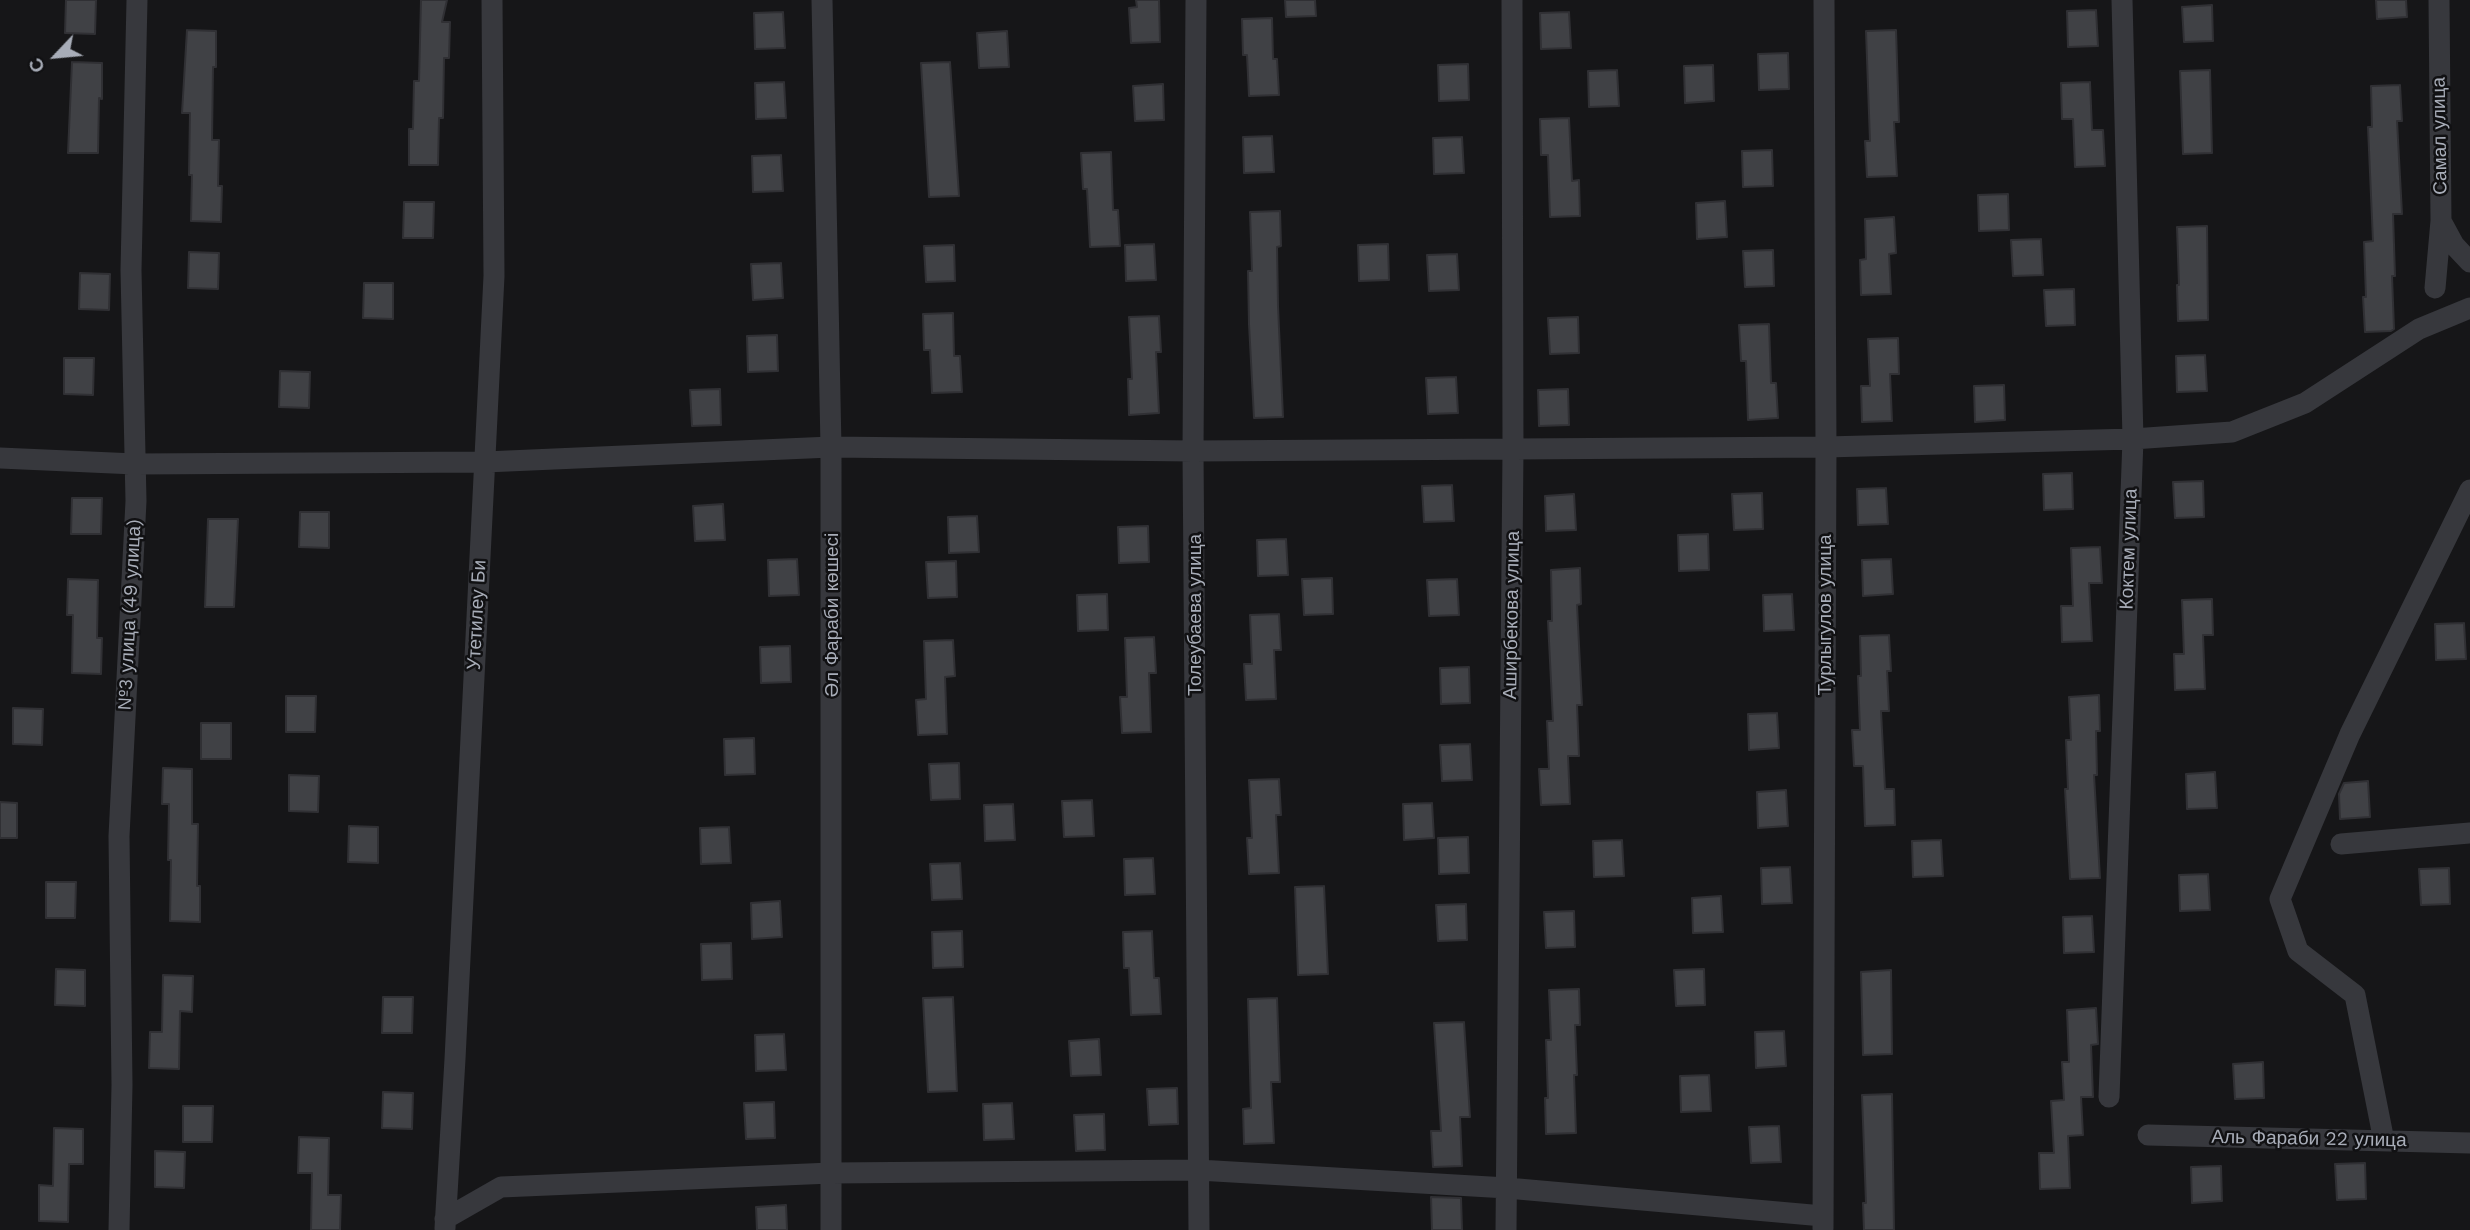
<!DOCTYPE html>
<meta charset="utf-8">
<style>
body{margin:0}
#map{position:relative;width:2470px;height:1230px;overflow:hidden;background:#161618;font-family:"Work Sans",sans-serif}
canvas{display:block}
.north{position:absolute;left:21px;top:21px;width:70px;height:70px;-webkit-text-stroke:5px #111113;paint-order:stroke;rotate:244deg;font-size:19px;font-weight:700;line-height:28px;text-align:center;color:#a8adb8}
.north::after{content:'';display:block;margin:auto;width:24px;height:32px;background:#a8adb8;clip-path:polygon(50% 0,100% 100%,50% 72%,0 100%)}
</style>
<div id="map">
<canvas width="2470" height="1230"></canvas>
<div class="north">С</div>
</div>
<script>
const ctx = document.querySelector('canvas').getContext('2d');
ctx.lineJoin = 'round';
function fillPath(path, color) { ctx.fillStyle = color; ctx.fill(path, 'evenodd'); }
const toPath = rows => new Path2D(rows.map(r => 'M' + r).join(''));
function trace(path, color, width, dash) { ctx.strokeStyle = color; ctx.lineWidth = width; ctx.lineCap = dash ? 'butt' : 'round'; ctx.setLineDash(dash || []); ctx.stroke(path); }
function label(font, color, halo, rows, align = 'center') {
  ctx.font = font + ' "Work Sans",sans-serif'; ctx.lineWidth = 5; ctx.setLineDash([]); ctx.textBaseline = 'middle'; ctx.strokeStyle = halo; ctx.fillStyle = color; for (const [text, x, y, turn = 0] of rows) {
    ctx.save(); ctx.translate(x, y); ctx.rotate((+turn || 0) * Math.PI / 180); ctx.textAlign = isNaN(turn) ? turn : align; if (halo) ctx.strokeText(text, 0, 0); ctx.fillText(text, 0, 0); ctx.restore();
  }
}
const building = toPath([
 [66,0,96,0,95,34,65,33,66,0],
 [421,0,447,0,442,22,450,22,449,58,444,58,443,118,439,118,438,165,409,165,409,129,413,129,414,81,419,81,421,0],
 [1136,0,1159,0,1160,42,1131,43,1129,8,1137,7,1136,0],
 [1285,0,1315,0,1316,16,1286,17,1285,0],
 [2376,0,2406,0,2407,17,2377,19,2376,0],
 [2212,5,2213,41,2184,42,2182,7,2212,5],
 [2096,10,2098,46,2068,47,2067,11,2096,10],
 [783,12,785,48,755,49,754,13,783,12],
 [1569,12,1571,48,1541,49,1540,13,1569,12],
 [1272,18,1273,59,1277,59,1279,95,1249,96,1247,55,1243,55,1242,19,1272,18],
 [187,30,216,31,216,67,213,67,212,140,219,140,218,186,222,186,221,222,191,221,192,175,189,175,190,113,182,113,187,30],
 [1896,30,1899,122,1894,122,1897,176,1867,177,1865,141,1870,141,1866,31,1896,30],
 [1007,31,1009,67,979,68,977,33,1007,31],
 [1788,53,1789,89,1759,90,1758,54,1788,53],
 [72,62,102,63,102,99,99,98,98,153,68,153,72,62],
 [950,62,959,196,929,197,921,63,950,62],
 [1468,64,1469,100,1439,101,1438,65,1468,64],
 [1713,65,1714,101,1685,103,1684,66,1713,65],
 [1617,70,1619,106,1589,107,1588,71,1617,70],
 [2210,70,2212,153,2183,154,2180,71,2210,70],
 [784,82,786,118,756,119,755,83,784,82],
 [2090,82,2092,130,2103,130,2105,166,2075,167,2073,119,2062,119,2061,83,2090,82],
 [1163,84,1164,120,1135,121,1133,86,1163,84],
 [2400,85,2402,121,2397,121,2402,214,2393,214,2395,276,2392,276,2394,329,2391,331,2365,332,2363,297,2366,297,2364,242,2373,241,2368,127,2372,127,2371,86,2400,85],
 [1569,118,1572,181,1579,180,1580,216,1550,217,1548,155,1541,155,1540,119,1569,118],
 [1272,136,1274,172,1244,173,1243,137,1272,136],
 [1462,137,1464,173,1434,174,1433,138,1462,137],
 [1772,150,1773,186,1743,187,1742,151,1772,150],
 [1111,152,1113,210,1118,210,1120,246,1090,247,1087,189,1083,189,1081,153,1111,152],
 [781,155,783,191,753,192,752,156,781,155],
 [2008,194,2009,230,1979,231,1978,195,2008,194],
 [1725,201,1727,237,1697,239,1696,203,1725,201],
 [404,202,434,202,433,238,403,238,404,202],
 [1280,211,1281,246,1277,247,1278,306,1283,417,1254,418,1249,324,1248,271,1252,271,1250,212,1280,211],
 [1894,217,1896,253,1889,254,1891,294,1861,295,1860,260,1866,259,1865,219,1894,217],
 [2207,226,2208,320,2178,321,2177,285,2179,285,2177,227,2207,226],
 [2041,239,2043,275,2013,276,2011,240,2041,239],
 [1154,244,1156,280,1126,281,1125,245,1154,244],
 [1388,244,1389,280,1359,281,1358,245,1388,244],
 [954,245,955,281,926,282,924,246,954,245],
 [1773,250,1774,286,1745,287,1743,251,1773,250],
 [189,252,219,253,218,289,188,288,189,252],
 [1457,254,1459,290,1429,291,1427,255,1457,254],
 [781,263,783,298,753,300,751,264,781,263],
 [80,273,110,274,109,310,79,309,80,273],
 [364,283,393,283,393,319,363,318,364,283],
 [2074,289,2075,325,2046,326,2044,290,2074,289],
 [953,313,954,356,960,356,962,392,932,393,930,350,924,350,923,314,953,313],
 [1159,316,1161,352,1156,352,1159,413,1129,415,1128,379,1132,379,1129,317,1159,316],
 [1578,317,1579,353,1550,354,1548,318,1578,317],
 [1769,324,1771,383,1776,383,1778,418,1748,420,1746,361,1741,361,1739,325,1769,324],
 [777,335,778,371,748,372,747,336,777,335],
 [1898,338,1899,374,1890,374,1892,421,1862,422,1861,386,1870,386,1868,339,1898,338],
 [2205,355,2207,391,2177,392,2176,356,2205,355],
 [64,358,94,358,93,395,64,394,64,358],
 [280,371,310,372,309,408,279,407,280,371],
 [1456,377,1458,413,1428,414,1426,378,1456,377],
 [2004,385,2005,420,1975,422,1974,386,2004,385],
 [720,389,721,425,692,426,690,390,720,389],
 [1568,389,1569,425,1539,426,1538,390,1568,389],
 [2072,473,2073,509,2044,510,2043,474,2072,473],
 [2203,481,2204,517,2175,518,2173,482,2203,481],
 [1452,485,1454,521,1424,522,1422,486,1452,485],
 [1886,488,1888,524,1858,525,1857,489,1886,488],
 [1762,493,1763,529,1734,530,1732,494,1762,493],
 [1574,494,1576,530,1546,531,1545,496,1574,494],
 [72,498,102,498,101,534,71,534,72,498],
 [723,504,725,540,695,541,693,506,723,504],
 [300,512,329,512,329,548,299,547,300,512],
 [977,516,979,552,949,553,948,517,977,516],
 [208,519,238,519,234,607,205,607,208,519],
 [1148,526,1149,562,1119,563,1118,527,1148,526],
 [1708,534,1709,570,1679,571,1678,535,1708,534],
 [1286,539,1288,575,1258,576,1257,540,1286,539],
 [2100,547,2102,583,2089,583,2092,641,2062,642,2061,606,2073,606,2071,548,2100,547],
 [797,559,799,595,769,596,768,560,797,559],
 [1891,559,1893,594,1863,596,1862,560,1891,559],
 [956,561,957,597,928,598,926,562,956,561],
 [1580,568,1581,604,1577,605,1582,705,1577,705,1579,756,1568,756,1570,804,1541,805,1539,769,1549,769,1547,721,1553,721,1548,621,1552,621,1551,570,1580,568],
 [1332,578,1333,614,1304,615,1302,579,1332,578],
 [68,579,98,580,97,638,102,638,101,674,72,673,73,615,67,615,68,579],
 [1457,579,1459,615,1429,616,1427,580,1457,579],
 [1107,594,1108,630,1078,631,1077,595,1107,594],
 [1792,594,1794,630,1764,631,1763,595,1792,594],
 [2212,599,2213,635,2203,635,2205,689,2175,690,2174,654,2184,654,2182,600,2212,599],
 [1279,614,1281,650,1274,650,1276,699,1246,700,1244,664,1252,664,1250,615,1279,614],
 [2464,623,2466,659,2436,660,2435,624,2464,623],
 [1889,635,1891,671,1887,671,1889,711,1881,711,1885,789,1894,789,1895,825,1865,826,1863,766,1854,766,1852,730,1860,730,1858,676,1861,676,1860,636,1889,635],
 [1154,637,1156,673,1149,673,1151,732,1122,733,1120,697,1127,697,1125,638,1154,637],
 [953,640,955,676,945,677,947,734,918,735,916,700,926,699,924,641,953,640],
 [790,646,791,682,761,683,760,647,790,646],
 [1469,667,1470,703,1441,704,1440,668,1469,667],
 [2099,695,2100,731,2096,731,2097,775,2094,775,2100,878,2070,879,2065,789,2068,789,2066,740,2071,740,2069,697,2099,695],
 [286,696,316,696,315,732,286,732,286,696],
 [13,708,43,709,42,745,13,744,13,708],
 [1777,713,1779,748,1749,750,1748,714,1777,713],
 [201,723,231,723,231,759,201,759,201,723],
 [754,738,755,774,725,775,724,739,754,738],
 [1470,744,1472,780,1442,781,1440,745,1470,744],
 [959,763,960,799,931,800,929,764,959,763],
 [163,768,192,769,192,824,198,824,197,886,200,886,200,922,170,921,171,860,168,860,169,804,162,804,163,768],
 [2215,772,2217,808,2187,809,2186,774,2215,772],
 [289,775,319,776,318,812,289,811,289,775],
 [1279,779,1281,815,1276,815,1279,873,1249,874,1247,838,1252,838,1249,780,1279,779],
 [2368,781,2370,817,2340,819,2339,794,2344,783,2368,781],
 [1786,790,1788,826,1758,828,1757,792,1786,790],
 [1092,800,1094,836,1064,837,1062,801,1092,800],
 [0,802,17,803,17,838,0,838,0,802],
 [1432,803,1434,838,1404,840,1403,804,1432,803],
 [1013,804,1015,840,985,841,984,805,1013,804],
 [349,826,378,827,378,863,348,862,349,826],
 [729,827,731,863,701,864,700,828,729,827],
 [1468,837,1469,873,1439,874,1438,838,1468,837],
 [1622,840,1624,876,1594,877,1593,841,1622,840],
 [1941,840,1943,876,1913,877,1912,841,1941,840],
 [1153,858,1155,894,1125,895,1124,859,1153,858],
 [960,863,962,899,932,900,930,864,960,863],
 [1790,867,1792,903,1762,904,1761,868,1790,867],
 [2449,868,2450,904,2421,905,2419,869,2449,868],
 [2208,874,2210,910,2180,911,2179,875,2208,874],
 [46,882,76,882,75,918,46,918,46,882],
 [1324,886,1328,974,1298,975,1295,887,1324,886],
 [1721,896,1723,932,1693,933,1692,898,1721,896],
 [780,901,782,937,752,939,751,903,780,901],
 [1466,904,1467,940,1438,941,1436,905,1466,904],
 [1574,911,1575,947,1546,948,1544,912,1574,911],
 [2092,916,2094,952,2064,953,2063,917,2092,916],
 [962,931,963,967,933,968,932,932,962,931],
 [1152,931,1154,978,1159,978,1161,1014,1131,1015,1129,968,1124,968,1123,932,1152,931],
 [731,943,732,979,702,980,701,944,731,943],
 [56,969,85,970,85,1006,55,1005,56,969],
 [1704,969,1705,1005,1676,1006,1674,970,1704,969],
 [1891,970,1892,1054,1863,1055,1861,972,1891,970],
 [163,975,193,976,192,1012,180,1011,179,1069,149,1068,150,1032,162,1032,163,975],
 [1579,989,1580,1025,1575,1025,1577,1075,1574,1075,1576,1133,1546,1134,1545,1098,1548,1098,1546,1040,1551,1040,1549,990,1579,989],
 [383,997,413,997,412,1033,382,1033,383,997],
 [953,997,957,1091,928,1092,923,998,953,997],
 [1277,998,1280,1082,1271,1082,1274,1143,1244,1144,1243,1109,1251,1108,1248,999,1277,998],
 [2096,1008,2098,1044,2091,1045,2093,1097,2081,1097,2083,1135,2068,1136,2070,1188,2040,1189,2039,1153,2054,1153,2051,1101,2064,1100,2062,1062,2069,1062,2067,1010,2096,1008],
 [1464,1022,1470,1117,1460,1117,1462,1166,1433,1167,1431,1131,1441,1131,1434,1023,1464,1022],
 [1784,1031,1786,1066,1756,1068,1755,1032,1784,1031],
 [784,1034,786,1070,756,1071,755,1035,784,1034],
 [1099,1039,1101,1075,1071,1076,1069,1041,1099,1039],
 [2263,1062,2264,1098,2235,1099,2233,1064,2263,1062],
 [1709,1075,1711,1111,1681,1112,1680,1076,1709,1075],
 [1177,1088,1178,1124,1149,1125,1147,1089,1177,1088],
 [383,1092,413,1093,412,1129,382,1128,383,1092],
 [1892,1094,1894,1230,1864,1230,1863,1203,1866,1203,1862,1095,1892,1094],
 [774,1102,775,1138,746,1139,744,1103,774,1102],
 [1012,1103,1014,1139,984,1140,983,1104,1012,1103],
 [183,1106,213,1106,212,1142,183,1142,183,1106],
 [1104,1114,1105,1150,1076,1151,1074,1115,1104,1114],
 [1779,1126,1781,1162,1751,1163,1749,1127,1779,1126],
 [54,1128,83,1129,83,1164,69,1164,68,1222,39,1221,39,1185,53,1186,54,1128],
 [299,1137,329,1138,328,1195,341,1195,340,1230,311,1230,312,1173,298,1173,299,1137],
 [155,1151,185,1152,184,1188,155,1187,155,1151],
 [2365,1163,2366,1199,2337,1200,2335,1164,2365,1163],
 [2221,1166,2222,1201,2192,1203,2191,1167,2221,1166],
 [1431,1197,1461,1198,1462,1230,1432,1230,1431,1197],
 [786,1205,787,1230,757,1230,756,1207,786,1205]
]);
fillPath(building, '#404145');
trace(building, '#303034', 2);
trace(toPath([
 [822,0,831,447,831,1230],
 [1196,0,1193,451,1199,1230],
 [2439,0,2441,221,2454,245,2470,262],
 [2435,288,2441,221],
 [0,458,135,464,485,462,831,447,1193,451,1513,449,1826,447,2133,439,2232,432,2305,403,2419,329,2470,308],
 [2341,844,2470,833],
 [2109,1097,2133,439,2122,0],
 [2148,1135,2470,1143],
 [2384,1141,2355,995,2298,951,2280,899,2350,734,2470,490],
 [445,1219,501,1187,831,1173,1198,1170,1507,1188,1823,1216],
 [445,1228,455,1059,494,276,492,0],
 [1823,1228,1826,447,1824,0],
 [119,1230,122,1085,119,836,136,501,131,270,137,0],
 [1506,1230,1513,449,1512,0]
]), '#37383d', 21);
label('19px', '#a8adb8', '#111113', [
 ["Самал улица",2440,136,-91],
 ["Коктем улица",2129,549,-88],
 ["№3 улица (49 улица)",130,615,-87],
 ["Утетилеу Би",477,615,-87],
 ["Әл Фараби көшесі",832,615,-90],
 ["Толеубаева улица",1195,615,-90],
 ["Аширбекова улица",1512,615,-89],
 ["Турлыгулов улица",1825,615,-90],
 ["Аль Фараби 22 улица",2309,1139,1]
]);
</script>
